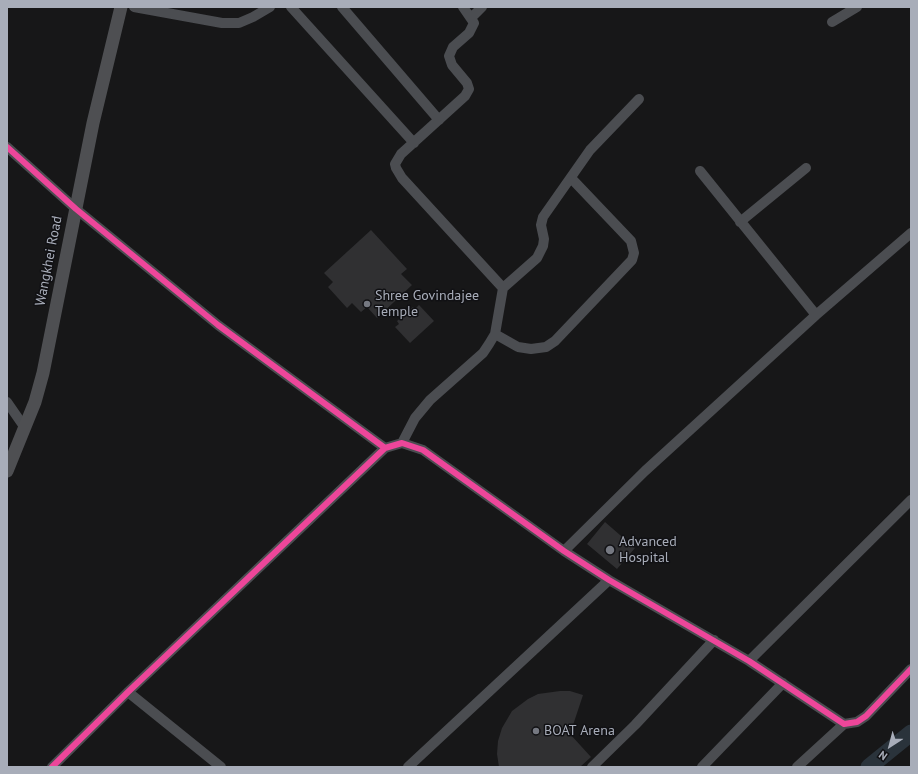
<!DOCTYPE html>
<style>
body{margin:0}
#map{position:relative;width:918px;height:774px;overflow:hidden;background:#171718;font-family:"PT Sans",sans-serif}
canvas{display:block}
.frame{position:absolute;inset:0;border:8px solid #a8adb9;pointer-events:none}
.north{position:absolute;left:870px;top:726px;width:40px;height:40px;-webkit-text-stroke:3px #111114;paint-order:stroke;rotate:216deg;font-size:11px;font-weight:700;line-height:16px;text-align:center;color:#a8adb9}
.north::after{content:'';display:block;margin:auto;width:14px;height:18px;background:#a8adb9;clip-path:polygon(50% 0,100% 100%,50% 72%,0 100%)}
</style>
<div id="map">
<canvas width="918" height="774"></canvas>
<div class="frame"></div>
<div class="north">N</div>
</div>
<script>
const ctx = document.querySelector('canvas').getContext('2d');
ctx.lineJoin = 'round';
const toPath = rows => new Path2D(rows.map(r => 'M' + r).join(''));
function trace(path, color, width, dash) { ctx.strokeStyle = color; ctx.lineWidth = width; ctx.lineCap = dash ? 'butt' : 'round'; ctx.setLineDash(dash || []); ctx.stroke(path); }
function fillPath(path, color) { ctx.fillStyle = color; ctx.fill(path, 'evenodd'); }
function label(font, color, halo, rows, align = 'center') {
  ctx.font = font + ' "PT Sans",sans-serif'; ctx.lineWidth = 3; ctx.setLineDash([]); ctx.textBaseline = 'middle'; ctx.strokeStyle = halo; ctx.fillStyle = color; for (const [text, x, y, turn = 0] of rows) {
    ctx.save(); ctx.translate(x, y); ctx.rotate((+turn || 0) * Math.PI / 180); ctx.textAlign = isNaN(turn) ? turn : align; if (halo) ctx.strokeText(text, 0, 0); ctx.fillText(text, 0, 0); ctx.restore();
  }
}
trace(toPath([
 [869,767,911,733]
]), '#2a333b', 17);
fillPath(toPath([
 [371,230,407,269,401,274,412,285,377,318,367,307,361,312,352,303,347,308,328,287,333,282,324,273],
 [419,305,434,321,410,343,395,327,399,324,397,321,413,307,415,309],
 [605,522,635,548,617,569,587,544],
 [560,691,570,691,583,695,570,734,591,757,580,767,499,767,497,754,498,741,502,728,512,711,528,699,538,694]
]), '#303032');
trace(toPath([
 [134,7,222,23,239,23,253,17,270,7],
 [291,7,414,143],
 [342,7,439,120],
 [463,7,474,23,469,33,453,47,449,56,452,65,467,83,469,89,465,96,401,154,395,164,396,168,402,178,503,288],
 [472,17,482,7],
 [832,22,857,7],
 [7,147,76,209,218,325,385,448],
 [700,171,816,315],
 [740,222,806,168],
 [495,334,518,347,531,349,546,347,555,341,632,260,634,253,631,241,571,178],
 [7,402,25,428],
 [402,443,415,418,430,400,483,353,489,344,495,334,503,288,537,258,543,246,544,239,541,225,543,217,590,150,639,99],
 [564,551,645,471,816,315,911,233],
 [749,661,911,500],
 [128,692,221,767],
 [52,767,128,692,385,448,402,443,423,450,564,551,609,580,749,661,844,724,857,722,866,716,911,669],
 [408,767,609,580],
 [592,767,635,725,714,640],
 [702,767,783,683],
 [797,767,844,724]
]), '#4b4d51', 10);
trace(toPath([
 [7,471,35,402,43,373,93,123,121,7]
]), '#4e4f52', 13);
trace(toPath([
 [7,147,76,209,218,325,385,448],
 [52,767,128,692,385,448,402,443,423,450,564,551,609,580,749,661,844,724,857,722,866,716,911,669]
]), '#ed469a', 6);
for (const [x, y, r, color] of [
 [367,304,4,"#757881"],
 [610,550,5,"#757881"],
 [536,731,4,"#757881"]
]) { const dot = new Path2D(); dot.arc(x, y, r, 0, 2 * Math.PI); ctx.fillStyle = color; ctx.fill(dot); trace(dot, '#111114', 1.5); }
label('14px', '#a8adb9', '#111114', [
 ["Wangkhei Road",49,261,-79]
]);
label('14px', '#a8adb9', '#111114', [
 ["Shree Govindajee",375,296],
 ["Temple",375,312],
 ["Advanced",619,542],
 ["Hospital",619,558],
 ["BOAT Arena",544,731]
], 'left');
</script>
